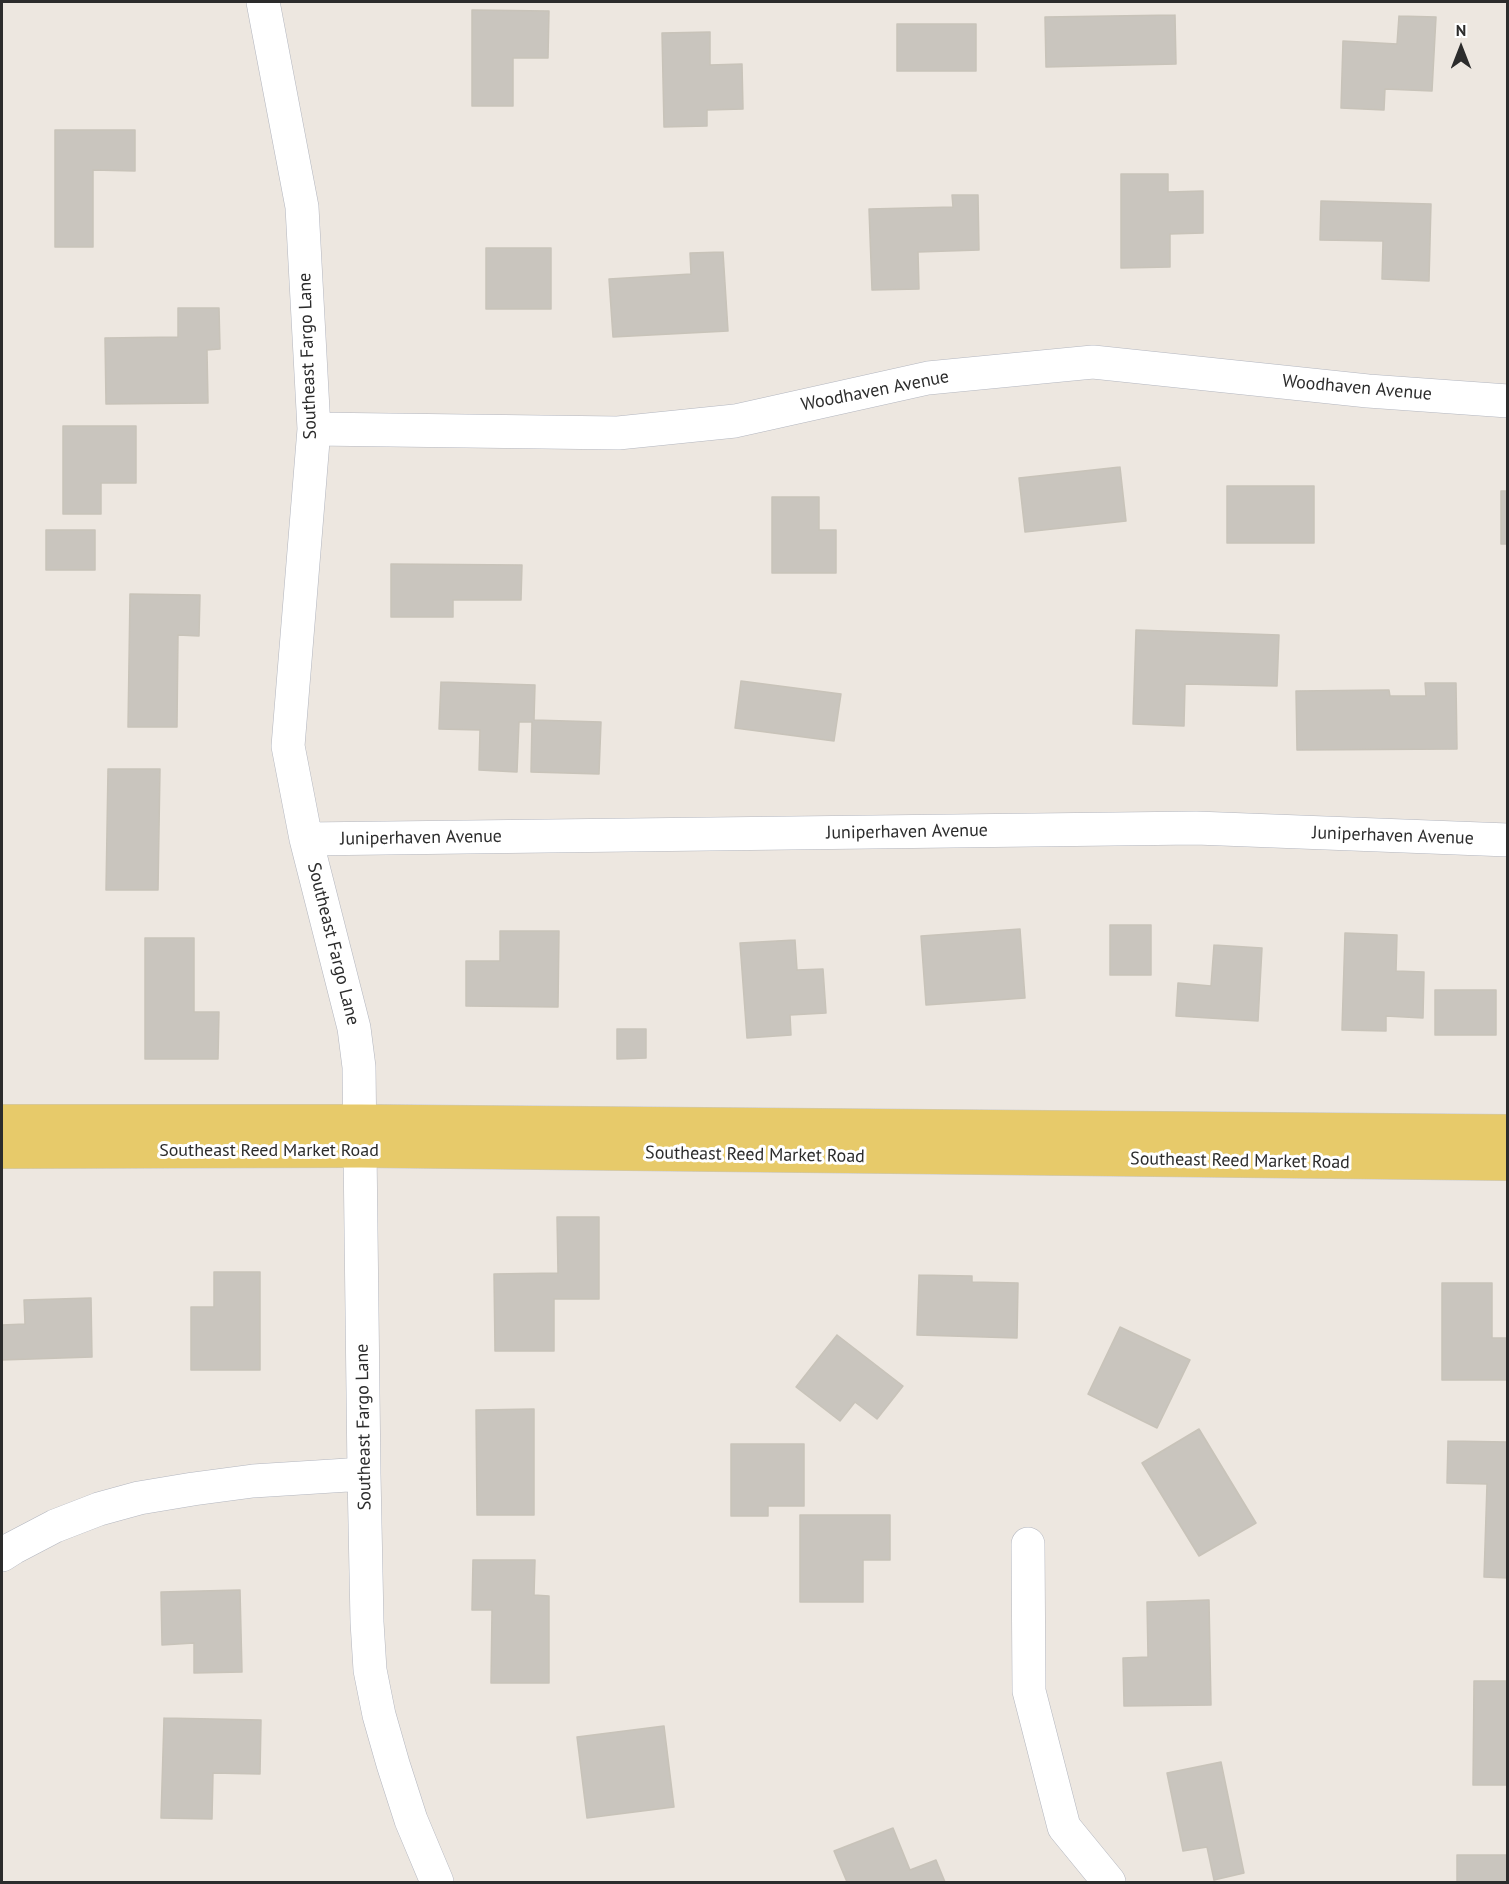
<!DOCTYPE html>
<style>
body{margin:0}
#map{position:relative;width:1509px;height:1884px;overflow:hidden;background:#ede7e0;font-family:"PT Sans",sans-serif}
canvas{display:block}
.frame{position:absolute;inset:0;border:3px solid #2c2c2c;pointer-events:none}
.north{position:absolute;left:1431px;top:18px;width:60px;height:60px;-webkit-text-stroke:4px #fff;paint-order:stroke;rotate:0deg;font-size:16px;font-weight:700;line-height:24px;text-align:center;color:#2c2c2c}
.north::after{content:'';display:block;margin:auto;width:21px;height:27px;background:#2c2c2c;clip-path:polygon(50% 0,100% 100%,50% 72%,0 100%)}
</style>
<div id="map">
<canvas width="1509" height="1884"></canvas>
<div class="frame"></div>
<div class="north">N</div>
</div>
<script>
const ctx = document.querySelector('canvas').getContext('2d');
ctx.lineJoin = 'round';
function fillPath(path, color) { ctx.fillStyle = color; ctx.fill(path, 'evenodd'); }
const toPath = rows => new Path2D(rows.map(r => 'M' + r).join(''));
function trace(path, color, width, dash) { ctx.strokeStyle = color; ctx.lineWidth = width; ctx.lineCap = dash ? 'butt' : 'round'; ctx.setLineDash(dash || []); ctx.stroke(path); }
function label(font, color, halo, rows, align = 'center') {
  ctx.font = font + ' "PT Sans",sans-serif'; ctx.lineWidth = 6; ctx.setLineDash([]); ctx.textBaseline = 'middle'; ctx.strokeStyle = halo; ctx.fillStyle = color; for (const [text, x, y, turn = 0] of rows) {
    ctx.save(); ctx.translate(x, y); ctx.rotate((+turn || 0) * Math.PI / 180); ctx.textAlign = isNaN(turn) ? turn : align; if (halo) ctx.strokeText(text, 0, 0); ctx.fillText(text, 0, 0); ctx.restore();
  }
}
const building = toPath([
 [472,10,549,11,548,58,513,58,513,106,472,106,472,10],
 [1175,15,1176,64,1046,67,1045,17,1175,15],
 [1399,16,1436,17,1432,91,1385,89,1384,110,1341,108,1343,41,1397,44,1399,16],
 [897,24,976,24,976,71,897,71,897,24],
 [710,32,710,65,742,64,743,109,707,110,707,126,664,127,662,33,710,32],
 [55,130,135,130,135,171,93,170,93,247,55,247,55,130],
 [1121,174,1168,174,1168,192,1203,191,1203,233,1170,234,1170,267,1121,268,1121,174],
 [952,195,978,195,979,250,918,252,919,289,872,290,869,209,953,207,952,195],
 [1321,201,1431,204,1429,281,1382,279,1383,241,1320,240,1321,201],
 [486,248,551,248,551,309,486,309,486,248],
 [723,252,728,331,613,337,609,279,691,274,690,253,723,252],
 [178,308,219,308,220,349,207,350,208,403,106,404,105,338,178,337,178,308],
 [63,426,136,426,136,483,101,483,101,514,63,514,63,426],
 [1120,467,1126,521,1025,532,1019,478,1120,467],
 [1227,486,1314,486,1314,543,1227,543,1227,486],
 [1501,491,1508,491,1508,544,1501,544,1501,491],
 [772,497,819,497,819,530,836,530,836,573,772,573,772,497],
 [46,530,95,530,95,570,46,570,46,530],
 [391,564,522,565,521,600,453,600,453,617,391,617,391,564],
 [130,594,200,595,199,636,178,635,177,727,128,727,130,594],
 [1136,630,1279,635,1277,686,1185,684,1184,726,1133,724,1136,630],
 [741,681,841,694,834,741,735,728,741,681],
 [441,682,535,685,534,720,601,722,599,774,531,772,532,722,519,722,517,772,479,770,480,730,439,729,441,682],
 [1425,683,1456,683,1457,749,1297,750,1296,691,1389,690,1390,696,1426,696,1425,683],
 [108,769,160,769,158,890,106,890,108,769],
 [1110,925,1151,925,1151,975,1110,975,1110,925],
 [1020,929,1025,998,926,1005,921,936,1020,929],
 [500,931,559,931,558,1007,466,1006,466,961,500,961,500,931],
 [1345,933,1397,935,1396,971,1424,972,1423,1018,1386,1016,1386,1031,1342,1030,1345,933],
 [145,938,194,938,194,1012,219,1012,218,1059,145,1059,145,938],
 [795,940,797,970,823,969,826,1013,790,1015,791,1035,747,1038,740,943,795,940],
 [1214,945,1262,948,1258,1021,1176,1016,1178,983,1211,986,1214,945],
 [1435,990,1496,990,1496,1035,1435,1035,1435,990],
 [617,1029,646,1029,646,1058,617,1059,617,1029],
 [557,1217,599,1217,599,1299,554,1299,554,1351,495,1351,494,1274,558,1273,557,1217],
 [214,1272,260,1272,260,1370,191,1370,191,1307,214,1307,214,1272],
 [919,1275,972,1276,972,1282,1018,1283,1017,1338,917,1335,919,1275],
 [1442,1283,1492,1283,1492,1338,1508,1338,1508,1380,1442,1380,1442,1283],
 [91,1298,92,1357,2,1360,2,1325,25,1324,24,1300,91,1298],
 [1120,1327,1190,1360,1157,1428,1088,1394,1120,1327],
 [837,1335,903,1386,877,1419,855,1402,840,1421,796,1387,837,1335],
 [534,1409,534,1515,477,1515,476,1410,534,1409],
 [1199,1429,1256,1523,1199,1556,1142,1463,1199,1429],
 [1448,1441,1508,1442,1508,1578,1484,1577,1487,1484,1447,1483,1448,1441],
 [731,1444,804,1444,804,1506,768,1506,768,1516,731,1516,731,1444],
 [800,1515,890,1515,890,1560,863,1560,863,1602,800,1602,800,1515],
 [473,1560,535,1560,534,1595,549,1596,549,1683,491,1683,492,1610,472,1610,473,1560],
 [240,1590,242,1672,194,1673,194,1643,162,1645,161,1592,240,1590],
 [1209,1600,1211,1705,1124,1706,1123,1658,1148,1657,1147,1602,1209,1600],
 [1474,1681,1508,1681,1508,1785,1473,1785,1474,1681],
 [164,1718,261,1720,260,1774,213,1773,212,1819,161,1818,164,1718],
 [664,1726,674,1807,587,1818,577,1737,664,1726],
 [1221,1762,1244,1873,1214,1880,1207,1847,1183,1851,1167,1773,1221,1762],
 [893,1828,910,1870,936,1860,945,1882,847,1882,834,1851,893,1828],
 [1457,1855,1508,1855,1508,1882,1457,1882,1457,1855]
]);
fillPath(building, '#c9c5be');
trace(building, '#c8c3b9', 1.5);
const minor = toPath([
 [263,2,302,207,314,429,288,746,306,839,354,1028,359,1067,364,1474,367,1622,370,1670,379,1715,393,1764,411,1820,437,1882],
 [314,429,618,433,735,421,928,378,1093,362,1368,391,1508,401],
 [306,839,1196,828,1508,840],
 [1028,1544,1029,1691,1064,1827,1109,1882],
 [2,1555,13,1548,55,1526,99,1509,139,1498,193,1489,253,1481,364,1474]
]);
const major = toPath([
 [2,1121,360,1121,1508,1131],
 [2,1152,361,1151,1508,1164]
]);
trace(minor, '#b3b6bf', 34);
trace(major, '#c8c8c8', 34);
trace(minor, '#fff', 33);
trace(major, '#e7ca6a', 33);
label('18px', '#2c2c2c', '#fff', [
 ["Southeast Fargo Lane",308,356,-92],
 ["Woodhaven Avenue",1357,388,5],
 ["Woodhaven Avenue",875,391,-11],
 ["Juniperhaven Avenue",907,832,-1],
 ["Juniperhaven Avenue",1393,836,2],
 ["Juniperhaven Avenue",421,838,-1],
 ["Southeast Fargo Lane",333,944,76],
 ["Southeast Reed Market Road",269,1151],
 ["Southeast Reed Market Road",755,1155,1],
 ["Southeast Reed Market Road",1240,1161,1],
 ["Southeast Fargo Lane",364,1427,-91]
]);
</script>
